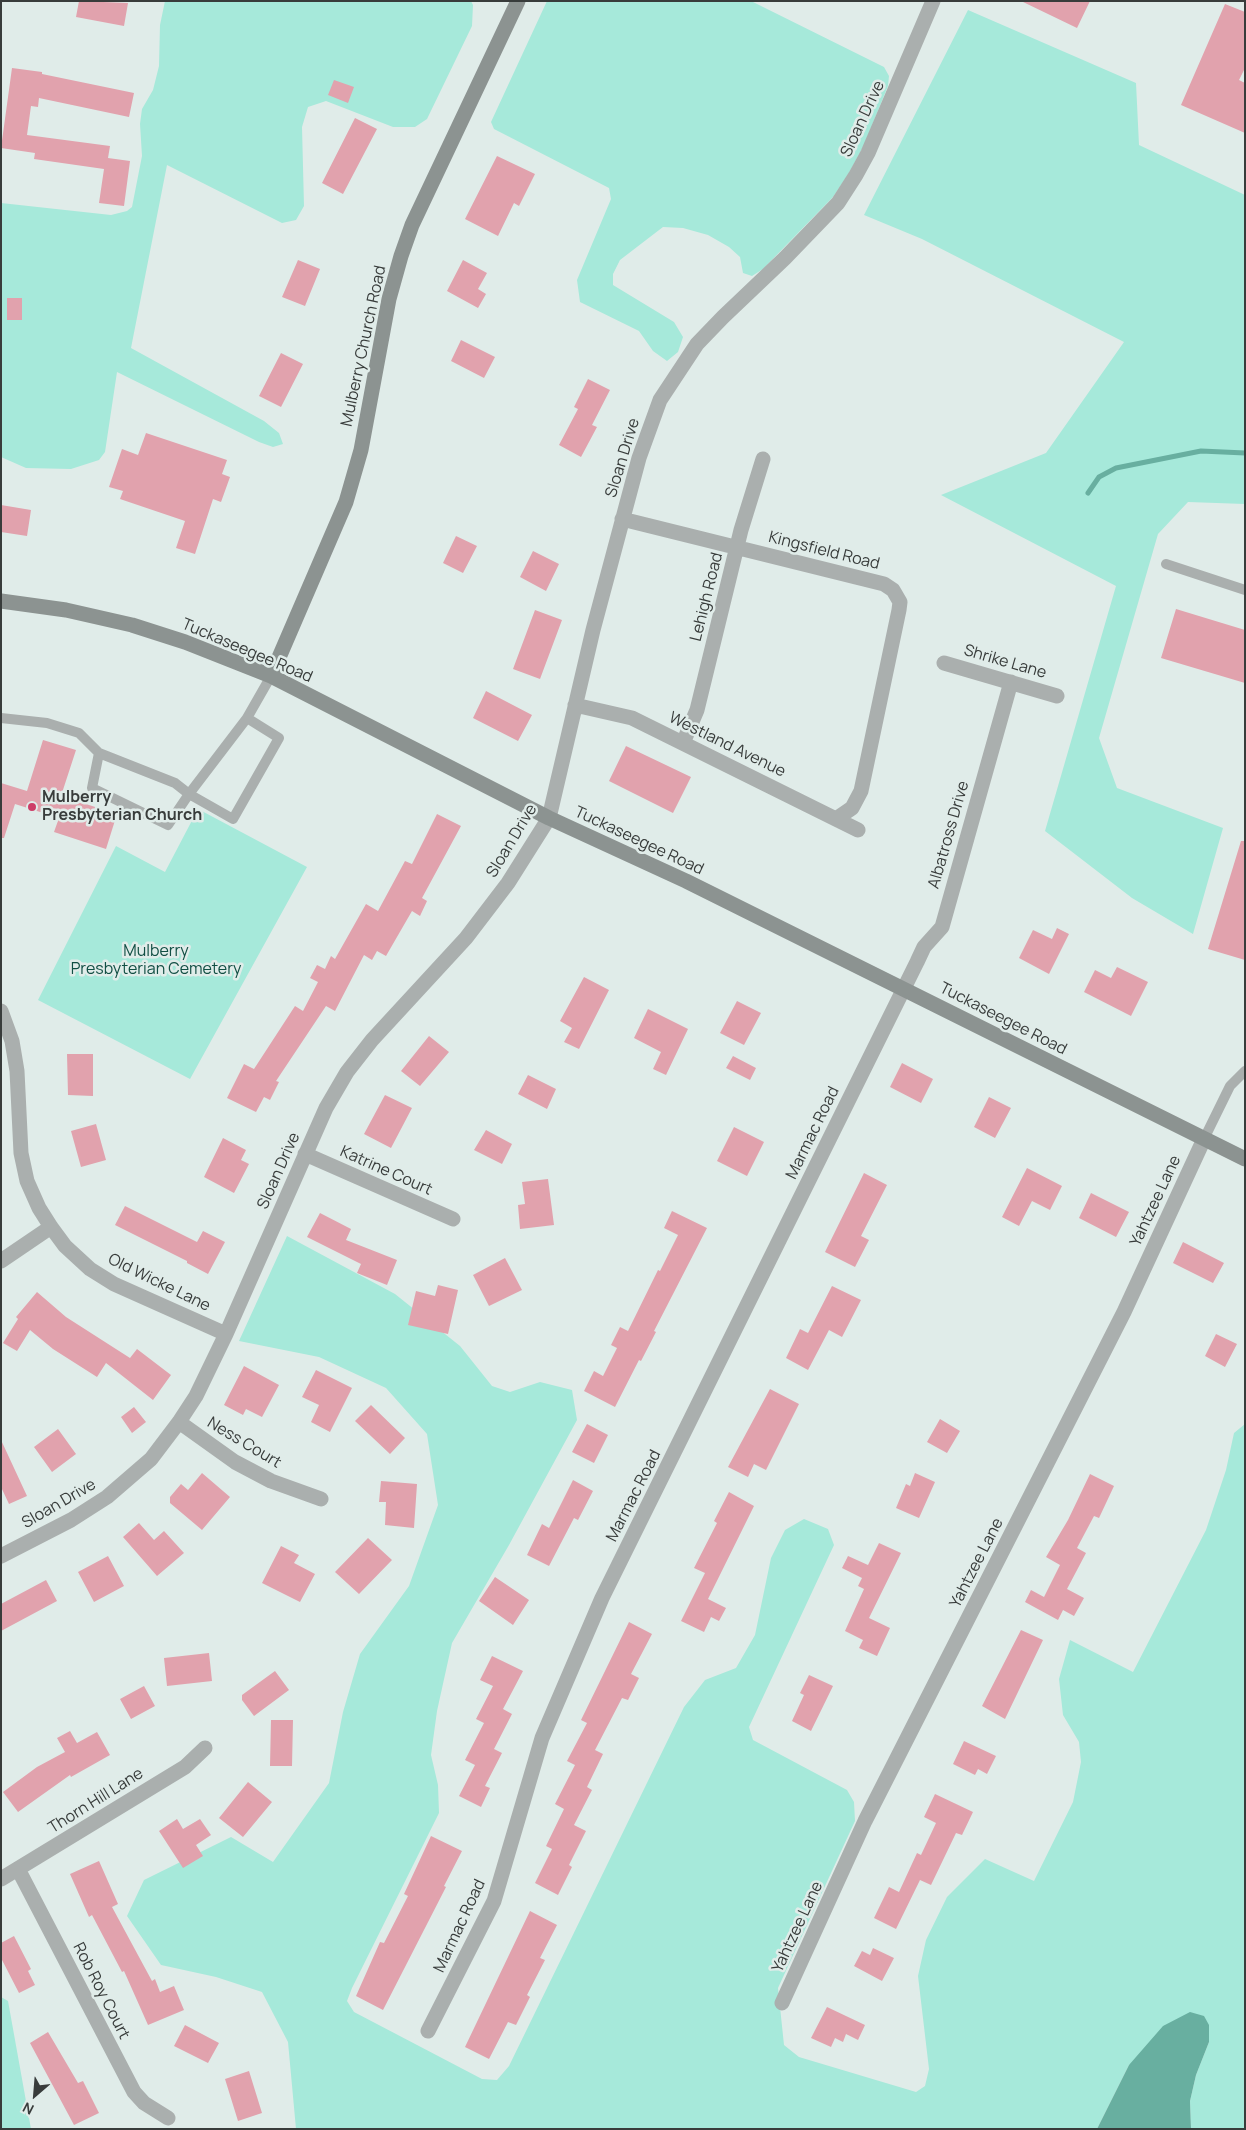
<!DOCTYPE html>
<style>
body{margin:0}
#map{position:relative;width:1246px;height:2130px;overflow:hidden;background:#e0ece9;font-family:Manrope,sans-serif}
canvas{display:block}
.frame{position:absolute;inset:0;border:2px solid #383c3b;pointer-events:none}
.north{position:absolute;left:10px;top:2070px;width:50px;height:50px;-webkit-text-stroke:4px #e0ece9;paint-order:stroke;rotate:207deg;font-size:14px;font-weight:700;line-height:20px;text-align:center;color:#383c3b}
.north::after{content:'';display:block;margin:auto;width:18px;height:22px;background:#383c3b;clip-path:polygon(50% 0,100% 100%,50% 72%,0 100%)}
</style>
<div id="map">
<canvas width="1246" height="2130"></canvas>
<div class="frame"></div>
<div class="north">N</div>
</div>
<script>
const ctx = document.querySelector('canvas').getContext('2d');
ctx.lineJoin = 'round';
function fillPath(path, color) { ctx.fillStyle = color; ctx.fill(path, 'evenodd'); }
const toPath = rows => new Path2D(rows.map(r => 'M' + r).join(''));
function trace(path, color, width, dash) { ctx.strokeStyle = color; ctx.lineWidth = width; ctx.lineCap = dash ? 'butt' : 'round'; ctx.setLineDash(dash || []); ctx.stroke(path); }
function label(font, color, halo, rows, align = 'center') {
  ctx.font = font + ' Manrope,sans-serif'; ctx.lineWidth = 5; ctx.setLineDash([]); ctx.textBaseline = 'middle'; ctx.strokeStyle = halo; ctx.fillStyle = color; for (const [text, x, y, turn = 0] of rows) {
    ctx.save(); ctx.translate(x, y); ctx.rotate((+turn || 0) * Math.PI / 180); ctx.textAlign = isNaN(turn) ? turn : align; if (halo) ctx.strokeText(text, 0, 0); ctx.fillText(text, 0, 0); ctx.restore();
  }
}
fillPath(toPath([
 [165,1,471,1,473,5,472,26,427,119,415,127,393,127,326,101,308,107,302,127,304,206,296,220,282,223,167,165,131,348,264,421,279,433,283,444,273,447,259,442,117,372,105,452,99,460,71,469,26,468,1,457,1,203,111,215,127,211,132,207,142,156,140,124,142,109,153,90,159,66,160,25],
 [547,1,751,1,884,67,889,76,888,86,864,145,849,173,833,197,763,269,752,276,743,273,740,257,729,247,708,235,683,228,663,227,620,260,613,274,613,285,674,322,683,337,678,352,667,361,653,351,639,331,580,302,577,280,611,199,609,188,494,129,491,122],
 [968,10,1136,83,1139,145,1245,195,1245,504,1188,502,1158,534,1099,738,1117,788,1223,828,1193,934,1132,898,1045,831,1116,586,941,495,1046,453,1124,342,922,239,864,215],
 [198,809,307,867,190,1079,38,1000,116,846,165,872],
 [287,1236,395,1294,460,1346,492,1386,510,1392,540,1382,572,1390,577,1420,509,1545,452,1643,437,1711,431,1755,438,1785,439,1813,352,1988,347,2001,354,2012,482,2079,497,2080,509,2066,684,1707,705,1680,736,1668,755,1635,771,1558,785,1530,804,1519,828,1529,834,1545,749,1727,753,1740,847,1790,854,1802,855,1821,778,1988,784,2045,799,2057,916,2092,925,2086,929,2069,918,1976,926,1940,947,1897,985,1859,1034,1881,1073,1802,1081,1762,1079,1742,1063,1715,1059,1679,1070,1640,1133,1672,1206,1530,1226,1470,1234,1433,1245,1424,1245,2129,1191,2129,1190,2101,1196,2075,1209,2042,1209,2025,1129,2065,1097,2129,296,2129,288,2042,262,1992,216,1977,161,1965,127,1916,144,1880,231,1837,273,1862,329,1783,343,1712,360,1654,409,1586,438,1505,427,1434,386,1388,319,1357,239,1341],
 [1,1997,8,2001,31,2129,1,2129]
]), '#a6e9da');
fillPath(toPath([
 [1190,2012,1204,2016,1209,2025,1209,2042,1196,2075,1190,2101,1191,2129,1097,2129,1129,2065,1163,2026]
]), '#68afa0');
trace(toPath([
 [1088,493,1099,477,1116,468,1201,451,1245,453]
]), '#68afa0', 5);
fillPath(toPath([
 [79,1,128,3,124,26,76,17],
 [1021,1,1090,1,1077,28],
 [1225,4,1245,12,1245,68,1239,80,1245,83,1245,133,1181,105],
 [12,68,42,72,42,74,134,93,129,117,39,98,38,107,31,106,27,135,110,146,108,158,130,161,124,206,99,203,104,169,34,159,35,153,1,148],
 [334,80,354,87,348,103,328,95],
 [355,118,377,129,343,194,322,183],
 [497,156,535,174,519,206,514,203,498,236,465,219],
 [298,260,320,269,305,306,282,297],
 [463,260,487,273,478,289,486,294,478,308,447,291],
 [7,298,22,298,22,320,7,320],
 [461,340,495,357,484,378,451,361],
 [281,353,303,364,281,407,259,396],
 [588,379,610,390,592,425,597,427,581,457,559,445,578,409,574,407],
 [146,433,227,460,222,474,230,477,221,502,213,499,195,554,176,548,185,521,120,499,123,491,109,487,122,449,138,455],
 [1,505,31,510,27,536,1,532],
 [456,536,477,546,463,573,443,563],
 [533,551,559,564,546,591,520,577],
 [1176,609,1245,630,1245,683,1161,658],
 [535,610,562,620,540,679,513,669],
 [486,691,532,715,518,741,473,718],
 [43,740,76,750,61,796,117,814,106,849,54,832,59,818,15,804,4,838,1,838,1,783,27,791],
 [626,746,691,777,673,813,609,781],
 [437,814,461,826,422,898,427,901,420,916,412,911,386,956,377,951,372,960,364,955,335,1011,326,1006,276,1081,279,1082,270,1100,264,1097,256,1112,227,1098,244,1064,254,1069,295,1006,303,1011,318,982,310,978,317,965,325,969,331,956,335,959,366,904,378,911,405,861,412,864],
 [1241,841,1245,841,1245,960,1208,949],
 [1057,928,1069,934,1049,974,1019,958,1033,930,1052,939],
 [1117,967,1148,982,1131,1016,1084,992,1095,970,1111,978],
 [584,977,609,990,579,1049,564,1042,572,1028,560,1021],
 [737,1001,761,1013,744,1045,720,1033],
 [648,1009,688,1029,666,1075,653,1069,661,1052,634,1038],
 [429,1036,449,1052,420,1086,401,1071],
 [67,1054,93,1054,93,1096,68,1095],
 [733,1056,756,1068,750,1080,726,1068],
 [902,1063,933,1079,921,1103,890,1087],
 [528,1075,556,1089,547,1109,518,1094],
 [385,1095,412,1108,391,1148,364,1134],
 [989,1097,1011,1108,995,1138,974,1127],
 [96,1124,106,1160,81,1167,71,1131],
 [734,1127,764,1142,747,1176,717,1161],
 [486,1130,512,1144,502,1164,474,1150],
 [223,1138,246,1150,241,1160,249,1164,234,1193,204,1177],
 [1027,1168,1062,1186,1050,1210,1032,1201,1019,1226,1002,1217],
 [864,1173,887,1185,861,1236,869,1240,855,1267,825,1252],
 [548,1179,554,1225,520,1229,518,1205,525,1204,522,1182],
 [1091,1193,1129,1212,1116,1237,1079,1218],
 [125,1206,197,1242,203,1231,225,1242,208,1274,187,1263,187,1261,115,1225],
 [672,1211,707,1228,654,1331,656,1332,641,1361,639,1360,615,1407,584,1391,594,1371,603,1376,617,1348,611,1345,620,1327,628,1331,658,1270,660,1271,678,1235,664,1228],
 [320,1213,351,1229,346,1240,397,1260,387,1285,357,1273,361,1264,307,1237],
 [1183,1242,1224,1263,1213,1283,1173,1263],
 [505,1258,522,1290,489,1306,473,1275],
 [438,1285,458,1290,448,1334,408,1325,416,1291,435,1296],
 [832,1286,861,1300,842,1337,829,1330,808,1370,786,1358,800,1329,808,1333],
 [37,1292,66,1317,130,1358,137,1349,171,1375,153,1400,106,1363,97,1377,53,1349,30,1330,17,1351,3,1343,18,1319,16,1317],
 [1216,1334,1237,1344,1225,1367,1205,1356],
 [244,1366,279,1385,262,1417,246,1409,243,1415,224,1405],
 [316,1370,352,1388,330,1432,311,1422,319,1405,302,1397],
 [770,1389,799,1404,766,1470,754,1464,748,1477,728,1467],
 [371,1405,405,1438,390,1454,355,1421],
 [134,1407,146,1422,132,1433,121,1417],
 [940,1419,960,1431,947,1453,927,1442],
 [587,1424,608,1435,594,1463,572,1452],
 [58,1429,76,1454,52,1472,34,1447],
 [1,1440,27,1496,9,1504,1,1487],
 [202,1473,230,1497,202,1530,170,1503,170,1497,181,1484,188,1490],
 [915,1473,935,1482,919,1518,896,1508,906,1484,910,1486],
 [1090,1474,1114,1486,1099,1518,1094,1516,1077,1548,1086,1553,1067,1589,1084,1598,1074,1616,1063,1610,1058,1620,1025,1602,1031,1590,1044,1597,1060,1565,1046,1557,1068,1520],
 [573,1480,593,1491,578,1520,574,1518,549,1566,527,1555,542,1524,549,1528],
 [381,1481,417,1484,414,1528,385,1525,386,1502,379,1502],
 [729,1492,754,1506,708,1599,726,1608,719,1621,711,1617,704,1632,681,1621,705,1573,694,1568,717,1523,714,1521],
 [139,1523,154,1540,164,1531,184,1553,157,1576,123,1537],
 [368,1538,392,1560,359,1594,335,1572],
 [879,1543,901,1553,869,1618,890,1628,877,1656,859,1648,863,1640,845,1631,864,1589,858,1586,862,1578,842,1568,848,1556,868,1565],
 [281,1546,299,1555,294,1563,315,1574,300,1602,262,1583],
 [108,1556,124,1586,94,1602,78,1572],
 [495,1577,529,1600,513,1625,479,1601],
 [46,1580,57,1601,1,1631,1,1604],
 [629,1622,652,1634,631,1674,639,1678,628,1700,622,1698,595,1750,603,1754,587,1787,592,1790,574,1825,586,1831,569,1865,572,1867,558,1895,535,1883,552,1849,546,1846,564,1809,555,1804,575,1765,567,1761,587,1723,581,1720],
 [1021,1630,1043,1640,1005,1719,982,1706],
 [209,1653,212,1681,167,1686,164,1658],
 [492,1656,523,1671,503,1709,512,1714,494,1749,502,1753,485,1786,490,1788,481,1807,459,1796,475,1765,465,1760,484,1723,476,1719,493,1686,480,1680],
 [275,1671,289,1690,254,1716,242,1700,242,1695],
 [809,1675,833,1686,811,1731,792,1721,804,1695,800,1693],
 [144,1686,155,1706,131,1719,120,1699],
 [271,1720,293,1720,292,1766,270,1766],
 [70,1731,77,1743,97,1732,110,1755,71,1777,70,1775,18,1812,3,1792,37,1767,65,1752,57,1738],
 [964,1741,996,1756,987,1774,978,1769,975,1775,953,1764],
 [248,1782,272,1802,243,1837,219,1818],
 [935,1794,973,1812,962,1835,956,1833,931,1885,920,1880,896,1929,874,1918,889,1887,899,1892,917,1853,921,1855,936,1823,924,1817],
 [177,1819,183,1829,200,1819,211,1835,196,1845,203,1856,183,1868,159,1831],
 [431,1836,462,1851,444,1886,446,1887,383,2010,356,1996,380,1942,384,1943,408,1896,404,1894],
 [99,1861,118,1904,112,1907,152,1981,155,1979,160,1992,174,1986,184,2010,148,2025,124,1971,122,1972,92,1915,89,1917,70,1874],
 [530,1911,557,1925,540,1958,545,1960,527,1995,530,1997,516,2025,508,2022,489,2059,465,2047],
 [14,1936,31,1969,28,1971,35,1985,19,1993,1,1958,1,1943],
 [873,1948,894,1958,882,1981,854,1966,862,1951,870,1955],
 [827,2007,865,2025,858,2040,846,2034,843,2042,835,2038,831,2047,811,2038],
 [185,2025,219,2043,208,2063,174,2046],
 [48,2032,78,2083,83,2081,99,2113,74,2125,30,2043],
 [249,2071,262,2113,238,2121,225,2079]
]), '#e1a2ad');
trace(toPath([
 [1166,564,1245,590],
 [1,718,47,723,79,733,99,753,92,788,168,825,189,794,247,718],
 [99,753,175,783,189,794,233,819,279,738,247,718,271,676],
 [1204,1139,1230,1086,1245,1071]
]), '#aaafae', 10);
trace(toPath([
 [622,519,884,584,893,590,900,602,899,610,861,791,852,808,836,819],
 [944,663,1057,696],
 [575,705,632,718,858,830],
 [683,743,697,710,741,530,763,459],
 [1,1011,12,1041,17,1071,21,1153,27,1181,39,1208,51,1227,65,1246,90,1269,114,1284,226,1334],
 [305,1154,453,1219],
 [1,1261,51,1227],
 [179,1422,235,1462,271,1481,321,1499],
 [1,1556,71,1520,107,1497,151,1459,179,1422,196,1396,226,1334,326,1108,347,1072,372,1040,466,938,508,883,549,818,593,630,639,458,660,400,697,344,723,317,785,258,838,203,856,175,868,153,933,1],
 [18,1869,134,2092,144,2103,168,2118],
 [1,1879,185,1767,205,1748],
 [782,2003,865,1821,1124,1312,1204,1139],
 [428,2031,494,1901,542,1738,602,1598,917,962,924,947,942,927,1011,682]
]), '#aaafae', 15);
trace(toPath([
 [1,601,66,610,132,625,185,642,271,676,549,818,686,881,1245,1159],
 [271,676,346,502,361,450,389,299,401,256,412,225,518,1]
]), '#8c9391', 15);
for (const [x, y, r, color] of [
 [32,807,5,"#cd3e68"]
]) { const dot = new Path2D(); dot.arc(x, y, r, 0, 2 * Math.PI); ctx.fillStyle = color; ctx.fill(dot); trace(dot, '#e0ece9', 2); }
label('16px', '#383c3b', '#e0ece9', [
 ["Sloan Drive",863,119,-65],
 ["Mulberry Church Road",364,346,-78],
 ["Sloan Drive",623,458,-73],
 ["Kingsfield Road",824,551,14],
 ["Lehigh Road",707,597,-76],
 ["Tuckaseegee Road",247,651,23],
 ["Shrike Lane",1005,662,16],
 ["Westland Avenue",727,745,26],
 ["Albatross Drive",949,835,-74],
 ["Sloan Drive",512,841,-59],
 ["Tuckaseegee Road",639,841,25],
 ["Tuckaseegee Road",1003,1019,27],
 ["Marmac Road",813,1133,-64],
 ["Sloan Drive",279,1171,-66],
 ["Katrine Court",386,1171,24],
 ["Yahtzee Lane",1156,1201,-65],
 ["Old Wicke Lane",159,1283,26],
 ["Ness Court",244,1443,31],
 ["Marmac Road",634,1496,-63],
 ["Sloan Drive",59,1504,-30],
 ["Yahtzee Lane",977,1563,-63],
 ["Thorn Hill Lane",96,1801,-32],
 ["Marmac Road",460,1926,-65],
 ["Yahtzee Lane",798,1927,-65],
 ["Rob Roy Court",101,1991,63]
]);
label('bold 16px', '#383c3b', '#e0ece9', [
 ["Mulberry",42,798],
 ["Presbyterian Church",42,816]
], 'left');
label('16px', '#114f44', '#e0ece9', [
 ["Mulberry",156,952],
 ["Presbyterian Cemetery",156,970]
]);
</script>
